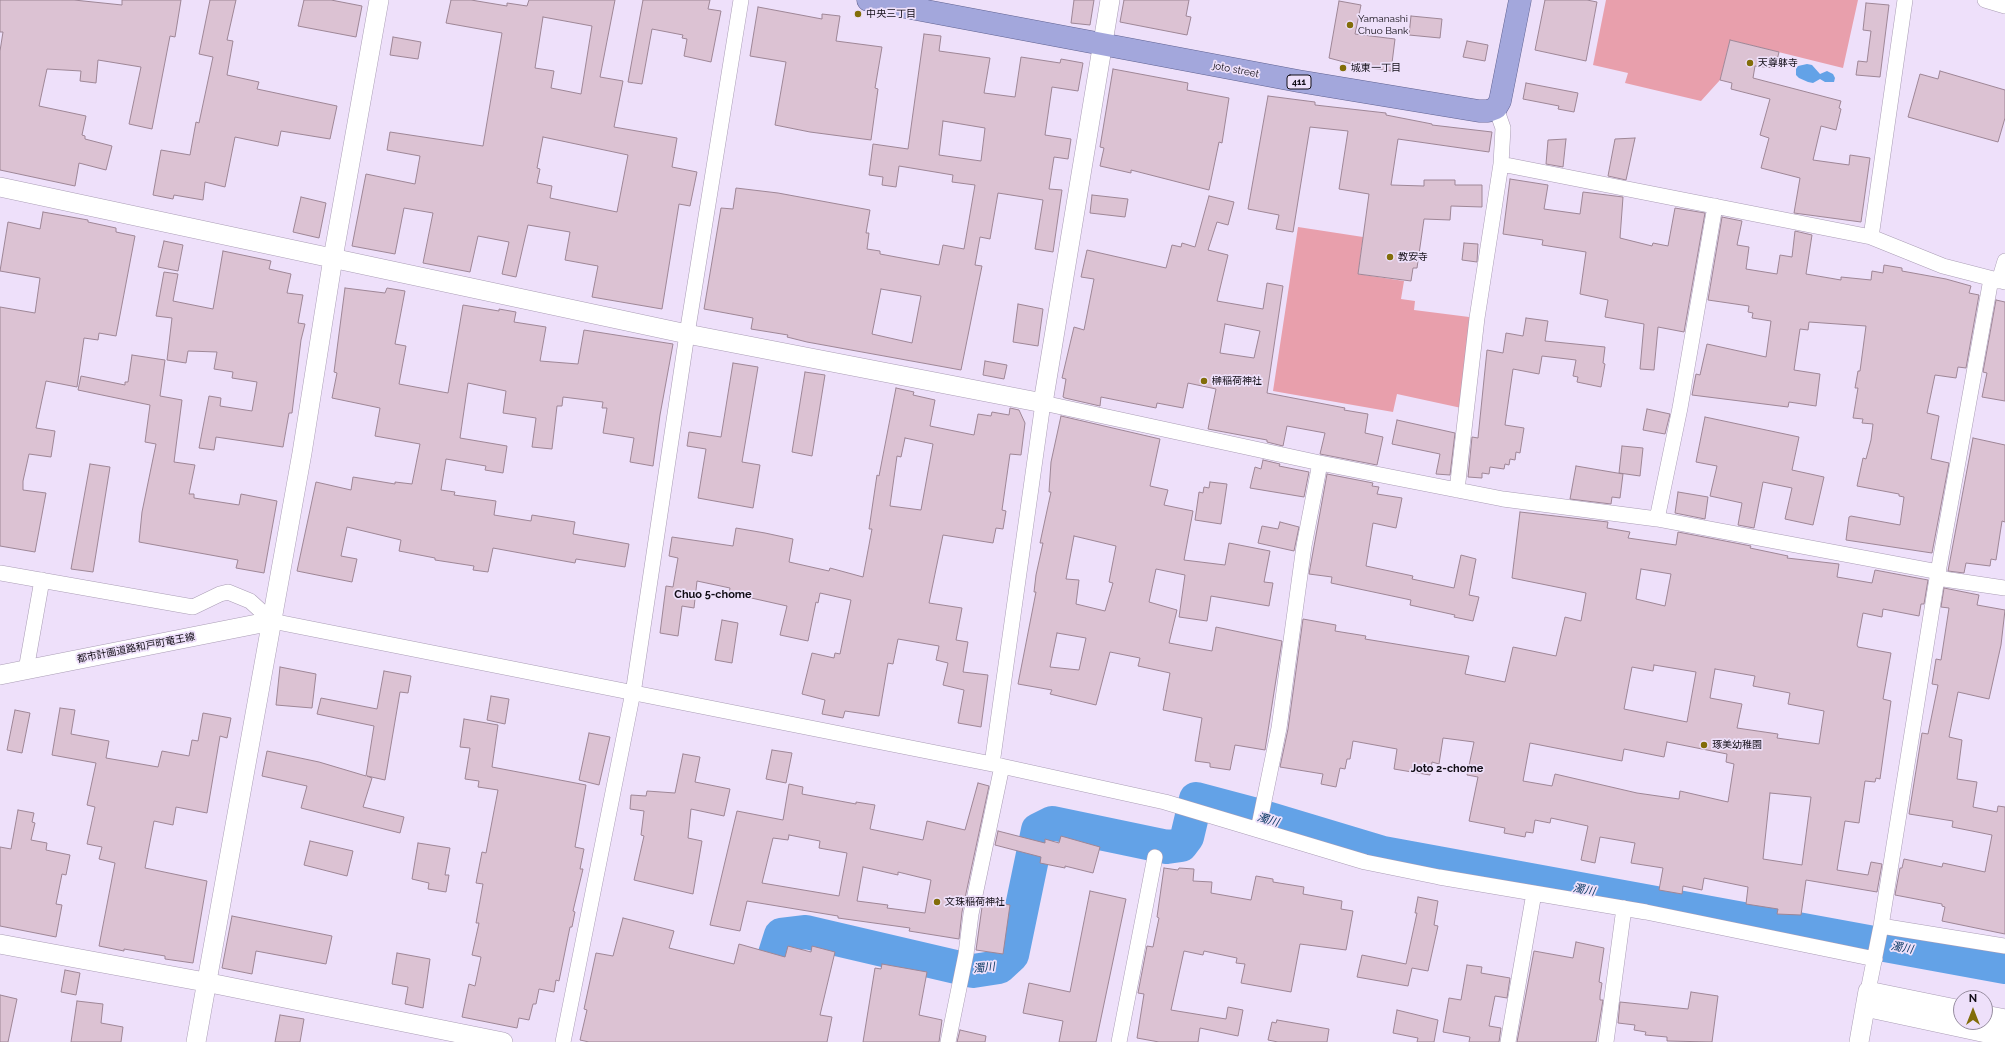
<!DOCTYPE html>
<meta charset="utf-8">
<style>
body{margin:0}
#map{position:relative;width:2005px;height:1042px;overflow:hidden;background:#eee0fa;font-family:Raleway,sans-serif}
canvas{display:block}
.north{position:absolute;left:1953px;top:990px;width:40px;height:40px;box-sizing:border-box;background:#eee0fa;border:1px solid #968c9f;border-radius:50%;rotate:0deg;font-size:11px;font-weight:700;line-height:16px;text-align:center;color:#120e16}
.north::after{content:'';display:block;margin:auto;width:14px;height:18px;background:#826d09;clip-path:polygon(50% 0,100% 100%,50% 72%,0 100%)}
</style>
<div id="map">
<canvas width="2005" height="1042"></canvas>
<div class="north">N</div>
</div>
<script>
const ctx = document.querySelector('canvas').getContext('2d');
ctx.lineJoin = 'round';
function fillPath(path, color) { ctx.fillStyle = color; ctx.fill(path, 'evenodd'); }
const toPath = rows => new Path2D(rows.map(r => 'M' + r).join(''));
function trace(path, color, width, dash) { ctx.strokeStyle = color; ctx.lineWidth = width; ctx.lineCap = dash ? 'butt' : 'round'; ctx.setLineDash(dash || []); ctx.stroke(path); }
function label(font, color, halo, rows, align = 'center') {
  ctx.font = font + ' Raleway,"Noto Sans JP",sans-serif'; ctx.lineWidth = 3.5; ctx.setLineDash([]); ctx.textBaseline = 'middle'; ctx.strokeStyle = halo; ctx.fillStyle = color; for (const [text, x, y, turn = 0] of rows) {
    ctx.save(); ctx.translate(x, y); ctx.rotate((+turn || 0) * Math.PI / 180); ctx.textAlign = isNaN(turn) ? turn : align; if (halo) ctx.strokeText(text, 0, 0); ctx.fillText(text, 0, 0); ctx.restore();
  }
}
fillPath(toPath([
 [1606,0,1858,0,1843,68,1730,40,1720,80,1701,101,1625,83,1628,73,1593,65],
 [1298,227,1363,237,1358,274,1404,281,1401,299,1415,301,1414,310,1477,318,1466,409,1397,394,1393,412,1273,391]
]), '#e89fac');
fillPath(toPath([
 [1807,64,1812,65,1820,74,1827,71,1833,74,1835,78,1834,82,1825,82,1820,79,1813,83,1808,82,1799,78,1796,75,1796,69,1798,66]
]), '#63a2e7');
trace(toPath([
 [747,1042,781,935,806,932,973,971,999,967,1012,955,1038,830,1052,823,1167,847,1181,845,1187,837,1196,799,1260,816,1383,853,2005,967]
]), '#63a2e7', 34);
const building = toPath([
 [0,0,74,0,122,5,122,0,181,0,175,37,170,36,152,129,129,124,141,67,98,60,96,83,80,81,81,71,47,69,39,106,86,116,82,135,85,136,85,139,112,146,106,170,79,163,75,186,0,170,0,51,3,32,0,32,0,0],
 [210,0,236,0,227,40,233,41,227,75,259,82,257,89,337,106,330,139,281,131,278,146,235,137,225,187,205,182,203,200,174,195,173,199,153,195,161,150,190,155,196,122,199,123,213,57,199,54,210,0],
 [304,0,331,0,362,6,356,37,298,26,304,0],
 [451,0,471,0,507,6,507,3,527,6,529,0,615,0,600,77,623,81,614,127,677,138,672,167,697,172,690,206,679,204,662,309,592,297,598,266,565,260,570,232,528,225,516,277,502,274,509,242,478,236,470,272,423,263,433,213,404,208,395,254,352,246,366,174,415,184,420,156,387,150,390,132,483,146,502,33,446,23,451,0],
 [543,17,592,26,581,94,551,88,554,71,535,68,543,17],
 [543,137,628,155,617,212,550,198,552,186,537,183,540,169,537,168,543,137],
 [643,0,710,0,708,9,721,11,711,62,684,56,687,39,682,38,683,35,652,29,642,84,628,82,643,0],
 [1074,0,1094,0,1090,25,1071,23,1074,0],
 [1124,0,1189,0,1186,16,1191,17,1187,35,1120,22,1124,0],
 [1545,0,1587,0,1597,2,1586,61,1535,50,1545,0],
 [1339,1,1361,5,1355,34,1395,39,1391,71,1363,67,1329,58,1339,1],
 [1866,3,1889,5,1880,77,1856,75,1858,61,1867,62,1871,31,1863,30,1866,3],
 [758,7,822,19,822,14,840,16,836,41,882,47,875,88,878,89,871,140,810,132,775,125,786,62,750,56,758,7],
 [1411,16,1442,19,1440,38,1409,35,1411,16],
 [924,34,941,36,939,51,990,58,984,93,1015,97,1021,57,1060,63,1061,59,1083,63,1078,91,1052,87,1045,135,1071,139,1068,159,1054,157,1049,189,1062,190,1053,252,1035,249,1043,200,998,193,990,239,980,237,975,265,982,266,961,370,807,342,787,337,788,335,751,329,753,318,704,309,721,208,733,209,736,188,778,193,870,210,866,233,869,233,867,249,880,251,880,254,939,265,943,245,964,249,975,185,952,182,953,175,899,166,896,187,882,185,883,177,869,175,873,144,908,149,924,34],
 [943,121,985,128,981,161,939,155,943,121],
 [881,289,921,296,912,343,872,334,881,289],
 [393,37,421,42,418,59,390,55,393,37],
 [1730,40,1779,52,1775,68,1755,66,1753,78,1841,101,1839,108,1841,109,1836,130,1821,126,1813,160,1849,165,1850,155,1870,158,1861,222,1794,213,1800,178,1761,168,1769,138,1760,135,1770,99,1731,89,1732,83,1720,80,1730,40],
 [1467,41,1488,45,1485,61,1463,57,1467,41],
 [1113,69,1188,83,1187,90,1229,98,1222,143,1219,142,1209,190,1131,170,1131,173,1100,166,1104,148,1100,147,1113,69],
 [1940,71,2005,90,2005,118,1998,142,1908,117,1920,74,1938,79,1940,71],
 [1526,83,1578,93,1574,112,1558,109,1559,106,1523,99,1526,83],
 [1268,96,1315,102,1315,105,1386,113,1386,115,1432,124,1432,125,1492,132,1489,152,1398,139,1391,185,1424,186,1424,180,1455,180,1455,185,1482,185,1482,207,1451,206,1450,220,1424,219,1417,268,1413,268,1411,281,1358,274,1369,194,1339,189,1348,131,1310,127,1293,232,1276,229,1279,215,1248,209,1268,96],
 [1635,138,1626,180,1608,176,1615,139,1635,138],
 [1566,139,1563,167,1546,164,1548,140,1566,139],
 [1510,179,1548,185,1544,209,1580,214,1583,192,1623,197,1620,238,1652,246,1653,243,1668,246,1675,208,1705,213,1684,332,1658,327,1654,370,1640,369,1644,324,1605,317,1608,300,1580,294,1586,252,1542,245,1543,240,1503,234,1510,179],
 [1092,195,1128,199,1125,217,1090,213,1092,195],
 [1209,196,1234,202,1228,225,1217,222,1208,250,1228,255,1217,301,1263,309,1267,283,1283,286,1267,393,1345,408,1344,410,1368,414,1365,433,1383,437,1377,465,1320,454,1325,433,1287,426,1283,446,1267,442,1267,440,1208,429,1216,389,1188,383,1183,408,1157,403,1156,408,1101,397,1100,406,1065,398,1063,397,1066,379,1062,378,1074,327,1084,330,1094,279,1081,277,1087,250,1166,268,1172,245,1181,247,1182,243,1195,247,1209,196],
 [1225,324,1260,331,1254,358,1220,353,1225,324],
 [301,197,326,203,319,238,293,232,301,197],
 [43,212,88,220,88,222,116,228,116,232,135,236,116,336,99,333,98,340,84,338,77,387,46,381,36,428,55,431,51,457,29,454,23,481,23,490,46,493,35,552,0,546,0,307,35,313,40,278,0,271,8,222,40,229,43,212],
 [1722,217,1742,221,1737,245,1749,247,1746,269,1777,274,1780,255,1792,257,1795,231,1812,235,1806,274,1841,280,1841,277,1871,280,1872,271,1883,273,1884,265,1902,268,1902,271,1946,279,1971,286,1969,293,1979,295,1966,368,1958,367,1956,378,1935,375,1927,413,1939,416,1931,459,1949,463,1932,553,1846,540,1849,517,1851,516,1900,525,1904,497,1899,496,1899,494,1857,486,1863,458,1866,459,1871,440,1873,424,1862,423,1863,419,1853,418,1858,388,1855,388,1858,371,1860,371,1866,326,1809,322,1808,330,1800,329,1794,370,1820,374,1816,406,1789,402,1788,407,1692,395,1696,374,1700,375,1707,344,1766,357,1771,321,1752,318,1753,313,1748,312,1749,306,1708,300,1722,217],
 [164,241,183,245,178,271,158,267,164,241],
 [1464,243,1478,244,1477,262,1462,260,1464,243],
 [223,251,271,261,269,269,291,274,287,293,303,295,298,323,305,324,301,340,292,413,289,413,283,447,216,437,214,450,199,448,209,396,221,398,220,406,252,411,257,382,232,378,233,372,214,369,217,352,188,351,186,363,167,360,172,318,156,316,164,272,178,274,173,301,213,309,223,251],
 [345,288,385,293,387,288,405,291,395,344,406,346,399,384,448,393,463,305,499,311,499,309,516,312,514,322,546,327,540,361,578,364,584,330,673,344,660,415,653,466,630,462,634,438,603,433,607,408,602,408,603,402,563,397,562,406,557,406,552,449,532,447,536,418,503,413,506,391,468,383,460,438,507,446,503,473,485,470,486,466,446,459,441,490,455,492,454,495,496,501,494,515,531,521,532,515,575,522,573,534,629,544,625,567,576,559,575,563,493,548,488,572,473,570,474,566,435,560,435,558,399,551,401,540,347,527,341,556,357,559,352,582,297,571,316,482,351,490,353,477,395,484,395,482,412,484,420,444,375,436,380,408,332,398,337,373,334,372,345,288],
 [1996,300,2005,302,2005,401,1982,397,1987,373,1983,372,1996,300],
 [1018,304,1043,309,1038,346,1013,342,1018,304],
 [1526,318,1548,321,1545,341,1605,347,1603,363,1605,364,1601,387,1577,382,1578,377,1573,376,1576,360,1542,356,1539,374,1513,369,1505,425,1524,428,1520,453,1516,452,1515,460,1510,459,1509,465,1505,464,1504,469,1490,467,1489,474,1482,473,1482,478,1468,477,1472,437,1478,438,1487,350,1503,353,1506,333,1523,336,1526,318],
 [132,355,165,360,160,396,182,400,174,462,195,465,189,494,194,494,194,498,239,505,241,494,277,501,264,573,236,568,238,560,139,542,142,512,156,444,145,442,150,405,78,390,81,376,125,385,125,382,128,382,132,355],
 [985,361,1007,365,1004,379,983,375,985,361],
 [733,363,758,367,742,462,760,465,753,508,698,498,706,449,687,446,689,432,721,437,733,363],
 [805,372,825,375,812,456,792,452,805,372],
 [896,388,914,392,913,395,935,400,930,426,974,435,978,414,991,416,992,412,1009,415,1010,408,1019,410,1025,423,1021,455,1010,454,1002,510,1006,511,1003,529,996,528,993,543,943,535,929,603,962,608,956,640,968,642,963,672,988,675,981,727,958,723,964,690,943,685,948,663,936,660,939,646,898,639,893,664,888,663,879,716,845,711,843,718,822,714,825,700,802,694,812,653,834,658,835,653,840,654,851,600,820,593,818,603,816,602,808,641,780,635,787,606,729,593,730,588,697,581,694,608,682,606,678,636,660,633,666,586,673,587,678,558,669,556,672,537,733,546,736,528,765,533,793,539,789,562,829,571,830,568,863,577,872,529,869,529,877,475,879,476,896,388],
 [905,438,933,444,921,510,890,506,897,456,901,457,905,438],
 [1647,409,1670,414,1665,434,1643,430,1647,409],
 [1061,416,1160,439,1150,486,1168,490,1164,505,1193,511,1184,560,1225,565,1229,543,1270,551,1264,582,1273,583,1269,606,1211,596,1207,621,1179,617,1185,575,1156,569,1149,602,1177,610,1169,643,1212,651,1216,627,1282,641,1265,750,1235,745,1230,770,1210,767,1210,763,1195,761,1202,718,1163,710,1170,673,1138,666,1140,658,1110,652,1096,705,1050,694,1052,690,1018,684,1036,592,1034,592,1036,575,1043,543,1040,543,1051,492,1049,492,1051,462,1061,416],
 [1074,536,1116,546,1109,582,1113,583,1105,611,1076,604,1079,580,1066,579,1074,536],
 [1057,633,1086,638,1079,670,1050,667,1057,633],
 [1705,417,1799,437,1792,470,1824,477,1813,525,1785,519,1792,488,1763,482,1754,528,1738,525,1742,503,1710,496,1717,466,1696,462,1705,417],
 [1397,420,1455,433,1450,475,1436,474,1440,454,1392,444,1397,420],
 [1973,438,2005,445,2005,522,2002,521,1996,560,1991,559,1990,566,1966,563,1964,573,1948,571,1973,438],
 [1622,446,1643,448,1640,476,1619,473,1622,446],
 [1263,460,1280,464,1279,466,1309,472,1304,497,1250,488,1255,467,1261,469,1263,460],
 [90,464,110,467,93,572,71,569,90,464],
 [1576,466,1623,474,1620,498,1612,497,1611,504,1570,499,1576,466],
 [1327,474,1373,483,1372,486,1379,487,1377,494,1402,498,1396,528,1373,523,1366,566,1413,576,1412,579,1454,588,1461,555,1476,559,1469,595,1479,597,1473,621,1454,617,1455,615,1410,605,1411,600,1331,583,1332,577,1309,574,1327,474],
 [1210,482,1227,484,1221,524,1195,520,1199,492,1203,493,1204,487,1209,488,1210,482],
 [1678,492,1708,497,1705,519,1675,513,1678,492],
 [1520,512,1608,522,1607,528,1630,532,1628,538,1676,545,1678,532,1751,546,1750,548,1788,556,1787,558,1839,564,1837,577,1872,583,1875,570,1928,580,1924,604,1921,604,1919,616,1883,609,1882,617,1863,613,1857,645,1858,647,1891,653,1883,699,1891,701,1880,779,1876,778,1875,782,1865,781,1859,823,1845,821,1837,870,1868,875,1871,862,1882,864,1877,892,1806,880,1801,915,1777,914,1778,909,1746,904,1748,887,1704,878,1702,890,1683,886,1682,894,1659,890,1663,868,1631,863,1635,843,1600,837,1595,863,1581,860,1588,826,1551,818,1550,823,1535,820,1533,833,1526,832,1525,837,1504,833,1505,828,1469,821,1478,777,1467,775,1474,742,1443,738,1439,764,1432,762,1430,775,1394,769,1397,749,1353,741,1350,759,1347,759,1345,769,1340,768,1336,787,1321,784,1323,774,1280,767,1288,729,1303,619,1336,625,1335,631,1366,636,1365,639,1469,656,1465,674,1505,682,1513,647,1556,656,1565,617,1581,621,1586,593,1512,578,1520,512],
 [1641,569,1671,574,1665,606,1636,599,1641,569],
 [1654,665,1696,672,1687,722,1624,709,1632,667,1653,671,1654,665],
 [1715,669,1755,676,1753,686,1790,693,1788,704,1824,711,1819,744,1777,738,1778,734,1737,728,1742,704,1710,698,1715,669],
 [1667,742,1727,754,1726,762,1734,764,1728,802,1680,791,1679,799,1637,793,1555,774,1552,786,1523,781,1530,743,1622,761,1624,749,1664,757,1667,742],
 [1770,793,1811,797,1802,865,1763,859,1770,793],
 [1280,522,1299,527,1294,551,1258,543,1262,526,1278,529,1280,522],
 [1944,588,1979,595,1977,605,2005,610,2001,645,1989,699,1958,692,1949,737,1962,740,1957,779,1977,782,1973,807,1997,812,1998,806,2005,807,2005,934,1942,921,1945,907,1942,906,1942,904,1895,895,1900,868,1902,868,1904,859,1942,867,1943,863,1985,872,1992,835,1952,827,1953,821,1909,814,1922,733,1928,734,1938,685,1932,684,1936,659,1941,660,1949,608,1941,607,1944,588],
 [722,620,738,623,732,663,715,660,722,620],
 [280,667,316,674,312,708,276,705,280,667],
 [384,671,411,676,408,693,400,692,385,780,367,776,372,778,363,807,404,817,400,833,301,808,307,786,262,776,267,751,319,762,366,776,374,726,317,714,321,698,377,709,384,671],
 [491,696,509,699,505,724,487,720,491,696],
 [60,708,75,710,71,734,109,741,106,758,158,767,162,751,189,756,192,740,198,741,203,713,231,718,227,738,220,736,207,813,176,807,173,825,154,821,145,868,207,881,193,963,165,959,165,956,124,949,124,951,99,946,115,863,99,859,102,847,87,844,95,807,87,805,96,763,52,755,60,708],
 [15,710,30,713,22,753,7,750,15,710],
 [464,719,498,725,492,767,586,785,575,847,584,849,580,869,583,869,573,911,575,912,572,927,570,927,559,981,556,980,554,992,539,989,536,1004,533,1004,529,1020,519,1018,517,1028,462,1017,469,984,475,986,481,957,472,955,479,923,476,923,483,884,476,883,482,852,486,853,498,790,478,787,479,781,465,779,470,748,460,747,464,719],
 [589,733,610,737,599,785,579,780,589,733],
 [772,750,792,753,786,783,766,779,772,750],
 [683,754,700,757,695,782,730,789,724,816,691,809,688,838,702,841,693,894,634,880,644,836,641,835,644,811,630,809,631,795,646,796,647,791,675,793,683,754],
 [978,783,989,786,962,912,959,939,909,931,910,928,838,918,838,916,747,901,740,931,710,925,737,811,783,820,789,784,803,787,802,794,856,804,856,802,875,805,870,829,923,840,927,821,965,830,978,783],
 [789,835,820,841,819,848,847,853,839,896,762,883,773,838,788,840,789,835],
 [863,867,898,875,898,872,931,880,925,913,887,908,888,905,857,901,863,867],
 [18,810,34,813,32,822,35,823,31,840,47,843,46,850,70,855,66,875,62,874,56,904,62,905,56,937,0,926,0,847,11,849,18,810],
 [998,831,1045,843,1045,839,1059,843,1061,836,1100,847,1093,873,1065,866,1065,868,1040,863,1041,857,995,845,998,831],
 [310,841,353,851,347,876,304,865,310,841],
 [418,843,450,848,445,875,449,875,446,892,428,889,429,883,412,879,418,843],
 [1164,868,1178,870,1179,868,1194,869,1193,881,1212,882,1211,893,1251,900,1256,876,1273,879,1273,882,1304,887,1303,894,1342,901,1341,909,1353,911,1346,950,1300,944,1291,992,1241,983,1245,964,1236,963,1237,958,1204,951,1203,955,1184,951,1171,1010,1226,1019,1228,1007,1243,1010,1238,1036,1200,1028,1198,1042,1159,1042,1137,1038,1144,994,1138,993,1147,946,1153,947,1159,918,1157,917,1164,868],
 [1090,891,1126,899,1096,1042,1059,1042,1063,1021,1023,1013,1029,983,1070,992,1090,891],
 [1418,897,1438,901,1434,925,1438,926,1428,971,1412,968,1408,986,1357,977,1362,955,1406,964,1417,913,1415,913,1418,897],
 [983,900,1010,905,1003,954,976,950,983,900],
 [232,916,332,936,326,964,256,951,252,974,222,968,232,916],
 [623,918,674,931,669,948,734,964,739,944,785,957,788,946,811,952,812,946,835,952,820,1015,832,1017,827,1042,589,1042,580,1040,587,1010,584,1009,596,953,613,956,623,918],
 [1576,942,1604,948,1599,982,1602,983,1600,996,1600,1000,1603,1000,1596,1042,1517,1042,1534,951,1573,958,1576,942],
 [397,953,430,959,423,1008,405,1004,408,987,392,984,397,953],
 [882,964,927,972,919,1015,942,1020,939,1042,863,1042,875,968,881,969,882,964],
 [1467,965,1482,967,1481,973,1510,978,1507,998,1495,996,1489,1026,1501,1028,1499,1042,1469,1042,1470,1037,1443,1032,1449,998,1461,1000,1467,965],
 [65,970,80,973,76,995,61,992,65,970],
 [1691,992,1718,996,1712,1042,1667,1041,1667,1037,1645,1035,1646,1032,1634,1030,1635,1025,1618,1023,1620,1002,1688,1009,1691,992],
 [0,995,17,999,8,1042,0,1042,0,995],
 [77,1001,103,1004,101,1023,123,1027,121,1042,71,1042,77,1001],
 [1397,1010,1438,1020,1434,1042,1417,1042,1418,1038,1393,1033,1397,1010],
 [280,1015,304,1019,300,1042,275,1042,280,1015],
 [1277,1020,1329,1029,1327,1042,1278,1042,1268,1040,1272,1022,1276,1023,1277,1020],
 [960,1030,986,1036,985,1042,957,1042,960,1030]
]);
fillPath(building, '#dcc2d3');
trace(building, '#9e8696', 1);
const minor = toPath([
 [1985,0,2005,6],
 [1501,164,1871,237,1943,266,2005,282],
 [1871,237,1905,0],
 [1999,281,2005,261],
 [1457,490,1477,318,1501,164,1503,128,1496,108],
 [1657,519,1680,408,1715,206],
 [0,573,193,607,220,594,228,592,250,601,272,621,992,764,1165,802,1365,862,1439,877,1646,912,1875,959],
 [1937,578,2005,588],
 [26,670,42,580],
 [992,764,1043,403,1320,463,1503,499,1657,519,1939,572],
 [1258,830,1279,728,1304,546,1320,463],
 [1881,926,2005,946],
 [1868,991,1881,926,1937,578,1991,279],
 [563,1042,634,687,687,334,741,0],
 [948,1042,966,954,971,914,1002,766],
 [1119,1042,1155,857],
 [1508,1042,1534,893],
 [1606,1042,1624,908]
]);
const tertiary = toPath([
 [0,187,687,334,1043,403,1110,0],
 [0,675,272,621],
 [0,944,205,982,503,1042],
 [1865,1007,2005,1037],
 [1985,1015,2005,1019],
 [196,1042,302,453,333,258,379,0],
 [1859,1042,1868,991,1961,1010]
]);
const trunk = toPath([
 [868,0,1298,81,1479,111,1488,111,1496,108,1500,101,1520,0]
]);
trace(minor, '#aa9db5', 16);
trace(tertiary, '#aa9db5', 20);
trace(trunk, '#616391', 23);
trace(minor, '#fff', 15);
trace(tertiary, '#fff', 19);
trace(trunk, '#a3a7dc', 22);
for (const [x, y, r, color] of [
 [858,14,4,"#826d09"],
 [1350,25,4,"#826d09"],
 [1750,63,4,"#826d09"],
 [1343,68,4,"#826d09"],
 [1390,257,4,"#826d09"],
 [1204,381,4,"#826d09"],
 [1704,745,4,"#826d09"],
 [937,902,4,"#826d09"]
]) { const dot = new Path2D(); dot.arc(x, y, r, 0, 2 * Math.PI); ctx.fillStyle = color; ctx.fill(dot); trace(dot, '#eee0fa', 1.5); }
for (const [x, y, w] of [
 [1299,82,24]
]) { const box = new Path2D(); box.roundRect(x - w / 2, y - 7, w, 14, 3); ctx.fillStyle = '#eee0fa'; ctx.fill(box); trace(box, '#120e16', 1); }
label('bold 9px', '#120e16', null, [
 ["411",1299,82]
]);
label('10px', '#120e16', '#eee0fa', [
 ["中央三丁目",866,14],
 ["Yamanashi",1358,19],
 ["Chuo Bank",1358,31],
 ["天尊躰寺",1758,63],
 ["城東一丁目",1351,68],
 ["教安寺",1398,257],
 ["榊稲荷神社",1212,381],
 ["琢美幼稚園",1712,745],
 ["文珠稲荷神社",945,902]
], 'left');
label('10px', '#120e16', '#eee0fa', [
 ["joto street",1236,70,11],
 ["都市計画道路和戸町竜王線",136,648,-11]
]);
label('bold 11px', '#120e16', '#eee0fa', [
 ["Chuo 5-chome",713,595],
 ["Joto 2-chome",1447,769]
]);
label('italic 11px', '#04345f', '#eee0fa', [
 ["濁川",1268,820,16],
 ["濁川",1584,890,10],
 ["濁川",1902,948,10],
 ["濁川",984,968,-6]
]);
</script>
